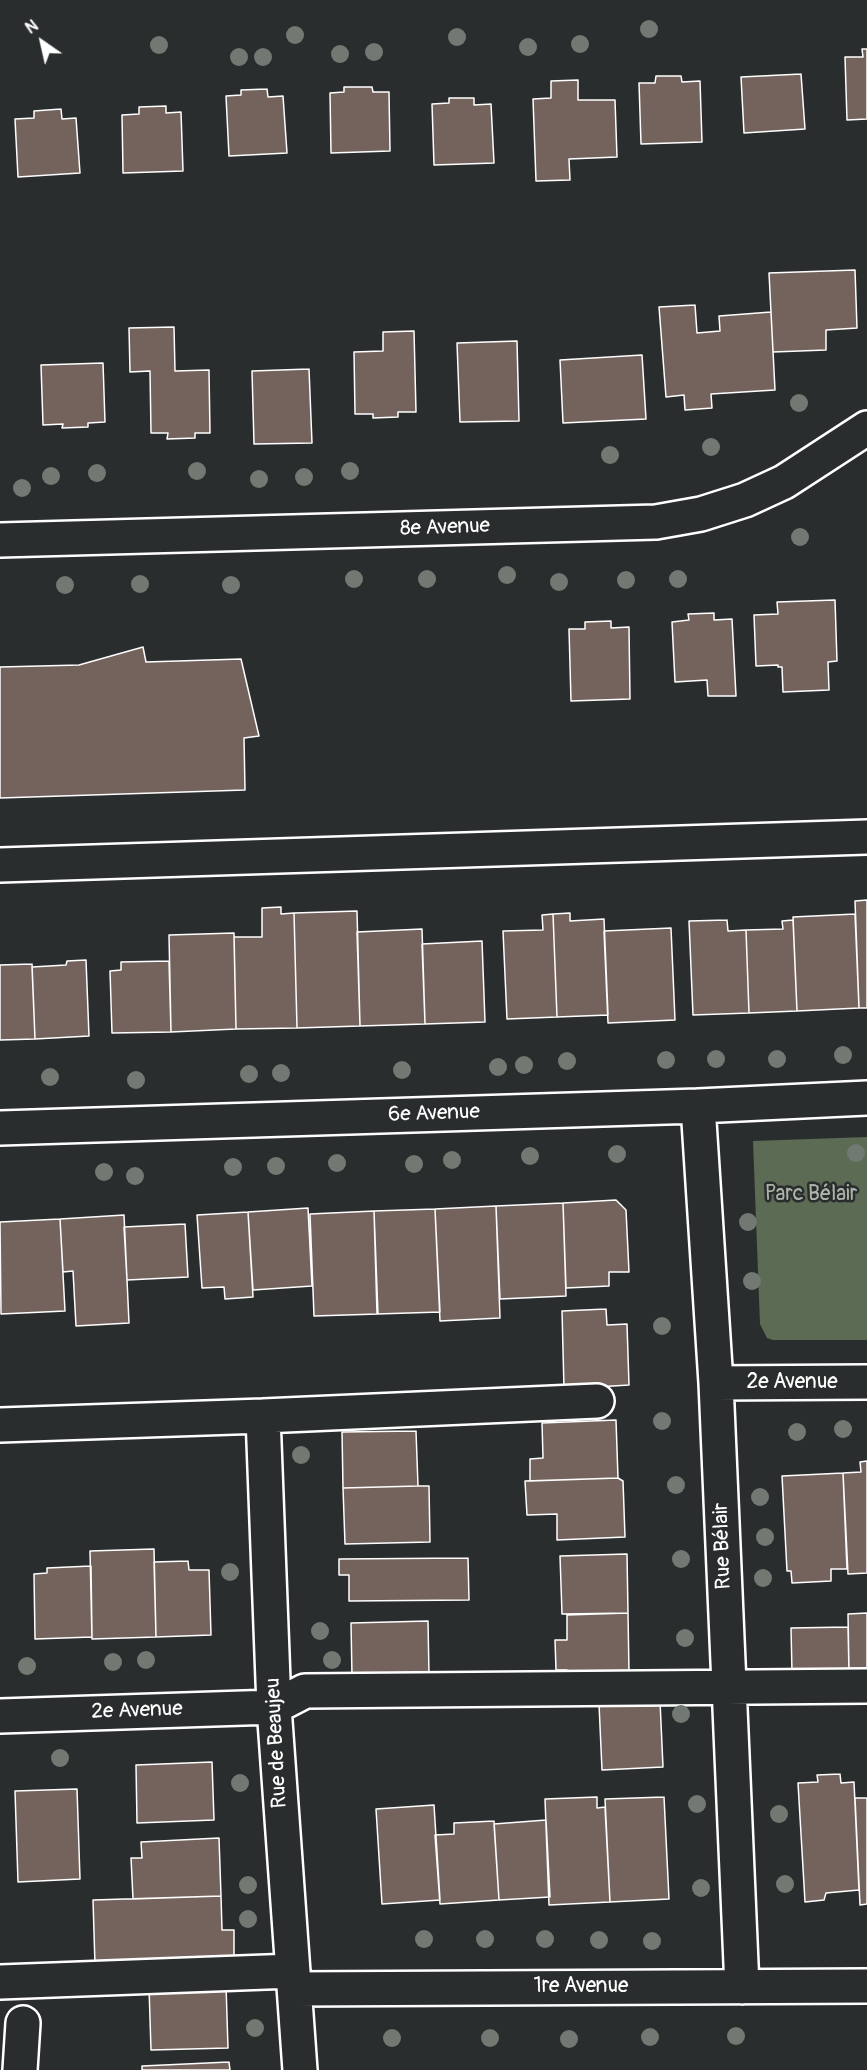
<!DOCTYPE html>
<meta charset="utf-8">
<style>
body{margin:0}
#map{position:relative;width:867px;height:2070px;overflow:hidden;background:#2a2d2e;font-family:Pangolin,sans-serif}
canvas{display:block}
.north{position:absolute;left:12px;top:12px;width:60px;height:60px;-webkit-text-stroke:4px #2a2d2e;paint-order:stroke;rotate:326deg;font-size:16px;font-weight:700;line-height:24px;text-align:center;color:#fff}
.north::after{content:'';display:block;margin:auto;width:21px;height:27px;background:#fff;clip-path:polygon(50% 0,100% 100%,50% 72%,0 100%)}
</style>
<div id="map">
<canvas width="867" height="2070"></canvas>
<div class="north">N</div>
</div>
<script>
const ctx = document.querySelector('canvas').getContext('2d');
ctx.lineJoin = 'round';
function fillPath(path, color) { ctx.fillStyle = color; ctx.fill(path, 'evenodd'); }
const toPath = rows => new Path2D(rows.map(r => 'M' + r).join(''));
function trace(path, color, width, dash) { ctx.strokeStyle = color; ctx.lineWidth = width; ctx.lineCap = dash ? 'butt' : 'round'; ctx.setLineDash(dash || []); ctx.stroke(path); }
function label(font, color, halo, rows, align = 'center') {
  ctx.font = font + ' Pangolin,sans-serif'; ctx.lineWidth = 5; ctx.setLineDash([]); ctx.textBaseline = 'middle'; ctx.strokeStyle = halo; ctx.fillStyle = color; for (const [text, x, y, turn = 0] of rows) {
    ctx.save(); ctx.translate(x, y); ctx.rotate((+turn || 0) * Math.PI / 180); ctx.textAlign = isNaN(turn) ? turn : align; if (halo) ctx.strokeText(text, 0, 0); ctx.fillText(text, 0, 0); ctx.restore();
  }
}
fillPath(toPath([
 [867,1137,867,1340,773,1340,767,1338,760,1324,753,1141]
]), '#5b6b54');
const building = toPath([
 [862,49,867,49,867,119,847,120,845,57,863,57,862,49],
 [801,74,805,129,744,133,741,77,801,74],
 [656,76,681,76,682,82,700,81,702,142,641,144,639,83,655,83,656,76],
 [578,80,578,100,615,100,617,157,569,159,570,180,536,181,533,99,551,98,551,81,578,80],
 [344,87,372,87,373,92,389,92,390,151,331,153,330,93,344,92,344,87],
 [267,89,268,97,283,96,287,153,229,156,226,96,241,95,241,90,267,89],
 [449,98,474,98,474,105,491,104,494,163,434,165,432,104,449,103,449,98],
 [166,106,166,113,181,112,183,171,123,173,122,115,139,114,139,107,166,106],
 [61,109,62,119,76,118,80,173,18,177,15,119,34,118,34,111,61,109],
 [855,270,857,328,826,330,826,350,773,352,769,273,855,270],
 [695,305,697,333,720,331,719,316,771,312,775,390,711,394,712,408,685,410,684,395,666,397,659,307,695,305],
 [174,327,175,371,209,370,210,433,195,433,195,438,167,439,168,433,151,433,150,371,130,372,129,328,174,327],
 [414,331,416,412,398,412,398,417,373,418,373,414,355,414,354,352,383,351,383,332,414,331],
 [517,341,519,421,460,422,457,343,517,341],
 [642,355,646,419,563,423,560,360,642,355],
 [103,363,105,422,88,423,88,427,62,428,63,424,43,425,41,365,103,363],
 [309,369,312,443,254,444,252,371,309,369],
 [835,600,837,661,828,662,829,690,783,692,782,667,778,667,778,665,756,666,754,615,778,614,777,602,835,600],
 [714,613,714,620,732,619,736,696,708,696,707,680,675,682,672,622,689,620,688,614,714,613],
 [611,621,611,628,629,627,630,699,571,701,569,629,585,629,585,622,611,621],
 [143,647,146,662,241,659,259,736,244,738,245,790,0,798,0,667,79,665,143,647],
 [867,900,867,1008,859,1008,855,901,867,900],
 [281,907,281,914,294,913,297,1028,236,1029,234,937,262,937,262,908,281,907],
 [357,911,360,1026,297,1028,294,913,357,911],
 [570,913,570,921,604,919,608,1015,557,1017,553,914,570,913],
 [553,914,557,1017,507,1019,503,931,543,930,542,915,553,914],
 [855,914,859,1008,797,1011,793,917,855,914],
 [727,920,728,931,746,930,749,1013,693,1015,689,921,727,920],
 [793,920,797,1011,749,1013,746,930,783,929,782,921,793,920],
 [671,928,675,1020,608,1023,604,931,671,928],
 [422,929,425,1024,360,1026,357,932,422,929],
 [234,933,236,1029,171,1032,169,935,234,933],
 [482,941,485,1022,425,1024,422,944,482,941],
 [86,960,89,1036,35,1039,32,967,66,965,67,961,86,960],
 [169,961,171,1032,112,1033,110,971,121,970,121,962,169,961],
 [32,964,35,1039,0,1040,0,965,32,964],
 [616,1200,626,1210,629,1272,609,1272,609,1286,566,1288,563,1203,616,1200],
 [563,1203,566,1296,500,1299,496,1206,563,1203],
 [496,1206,500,1318,440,1321,435,1209,496,1206],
 [308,1208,312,1286,253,1290,248,1212,308,1208],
 [435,1209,440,1312,377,1314,374,1211,435,1209],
 [374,1211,378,1314,314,1316,310,1214,374,1211],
 [248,1212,253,1297,225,1299,224,1287,202,1288,197,1215,248,1212],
 [124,1215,129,1323,76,1326,73,1271,63,1272,60,1219,124,1215],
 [60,1219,65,1311,1,1314,0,1222,60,1219],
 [185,1224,188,1277,127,1280,124,1227,185,1224],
 [606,1309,607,1325,627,1324,629,1385,564,1389,562,1311,606,1309],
 [616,1420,618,1478,530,1481,530,1459,543,1458,542,1423,616,1420],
 [416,1431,418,1486,343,1488,342,1432,416,1431],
 [867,1461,867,1573,848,1574,843,1473,861,1472,860,1462,867,1461],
 [843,1473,847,1569,831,1569,831,1581,792,1583,791,1571,787,1571,782,1476,843,1473],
 [618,1478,623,1481,625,1537,557,1540,557,1514,527,1515,525,1481,618,1478],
 [418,1486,429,1486,430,1542,345,1544,343,1488,418,1486],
 [154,1549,156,1637,92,1639,90,1551,154,1549],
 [627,1554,628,1613,562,1614,560,1556,627,1554],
 [468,1558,469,1600,349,1601,349,1575,339,1575,339,1559,468,1558],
 [188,1561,189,1570,209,1570,211,1635,156,1637,154,1562,188,1561],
 [91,1566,92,1637,35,1639,34,1574,47,1573,47,1568,91,1566],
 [628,1613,629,1673,567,1675,567,1670,556,1670,555,1640,567,1640,567,1615,628,1613],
 [867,1613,867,1672,849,1672,848,1614,867,1613],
 [428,1621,429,1675,352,1677,351,1623,428,1621],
 [848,1627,849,1672,792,1673,791,1628,848,1627],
 [660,1701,663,1767,602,1770,599,1704,660,1701],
 [212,1762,214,1820,137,1823,136,1765,212,1762],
 [840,1774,841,1783,854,1782,859,1890,826,1893,824,1900,805,1902,798,1783,818,1782,817,1775,840,1774],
 [77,1789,80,1879,18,1882,15,1791,77,1789],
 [597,1797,597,1808,605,1807,610,1902,549,1905,545,1799,597,1797],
 [664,1797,669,1899,610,1902,605,1799,664,1797],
 [855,1798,867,1798,867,1904,860,1905,855,1798],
 [434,1805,440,1900,382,1904,376,1809,434,1805],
 [546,1820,550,1897,499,1900,494,1824,546,1820],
 [494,1821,499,1900,440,1904,435,1835,454,1834,454,1823,494,1821],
 [219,1838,221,1896,133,1899,131,1858,142,1858,141,1842,219,1838],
 [221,1896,222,1930,234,1930,234,1960,95,1965,93,1900,221,1896],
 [226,1985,228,2048,151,2050,149,1987,226,1985],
 [229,2062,230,2070,142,2070,142,2066,229,2062]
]);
fillPath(building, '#74635d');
trace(building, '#fff', 1.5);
const minor = toPath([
 [0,540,656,522,701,514,745,500,784,482,867,428],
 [0,865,867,837],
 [698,1106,716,1383,742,1987],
 [0,1128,698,1106,867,1098],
 [716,1383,867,1382],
 [263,1416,274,1707,300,2070],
 [0,1425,263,1416,597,1401],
 [0,1716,274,1707,305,1691,867,1686],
 [0,1982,293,1971],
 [295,1989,867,1986],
 [20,2070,23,2023]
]);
trace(minor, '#fff', 38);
trace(minor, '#2a2d2e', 33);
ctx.fillStyle = '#727872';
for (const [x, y] of [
 [649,29],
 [295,35],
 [457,37],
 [580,44],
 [159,45],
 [528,47],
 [374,52],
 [340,54],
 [239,57],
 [263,57],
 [799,403],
 [711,447],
 [610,455],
 [197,471],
 [350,471],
 [97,473],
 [51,476],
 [304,477],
 [259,479],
 [22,488],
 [800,537],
 [507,575],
 [354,579],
 [427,579],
 [678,579],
 [626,580],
 [559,582],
 [140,584],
 [65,585],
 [231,585],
 [843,1055],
 [716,1059],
 [777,1059],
 [666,1060],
 [567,1061],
 [524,1065],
 [498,1067],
 [402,1070],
 [281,1073],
 [249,1074],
 [50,1077],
 [136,1080],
 [856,1153],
 [617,1154],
 [530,1156],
 [452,1160],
 [337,1163],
 [414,1164],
 [276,1166],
 [233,1167],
 [104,1172],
 [135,1176],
 [748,1222],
 [752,1281],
 [662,1326],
 [662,1421],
 [843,1429],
 [797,1432],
 [301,1455],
 [676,1485],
 [760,1497],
 [765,1537],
 [681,1559],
 [230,1572],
 [763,1578],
 [320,1631],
 [685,1638],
 [146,1660],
 [332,1660],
 [113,1662],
 [27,1666],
 [681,1714],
 [60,1758],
 [240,1783],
 [697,1804],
 [779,1814],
 [785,1884],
 [248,1885],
 [701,1888],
 [248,1919],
 [424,1939],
 [485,1939],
 [545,1939],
 [599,1940],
 [652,1941],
 [255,2028],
 [736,2036],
 [650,2037],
 [392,2038],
 [490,2038],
 [569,2039]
]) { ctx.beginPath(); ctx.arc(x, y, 9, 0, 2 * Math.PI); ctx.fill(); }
label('21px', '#fff', '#2a2d2e', [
 ["8e Avenue",445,528,-2],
 ["6e Avenue",434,1114,-2],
 ["2e Avenue",792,1383],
 ["Rue Bélair",723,1546,-92],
 ["2e Avenue",137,1711,-2],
 ["Rue de Beaujeu",277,1743,-93],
 ["1re Avenue",581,1987]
]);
label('21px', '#adb5aa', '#2a2d2e', [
 ["Parc Bélair",811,1195]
]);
</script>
